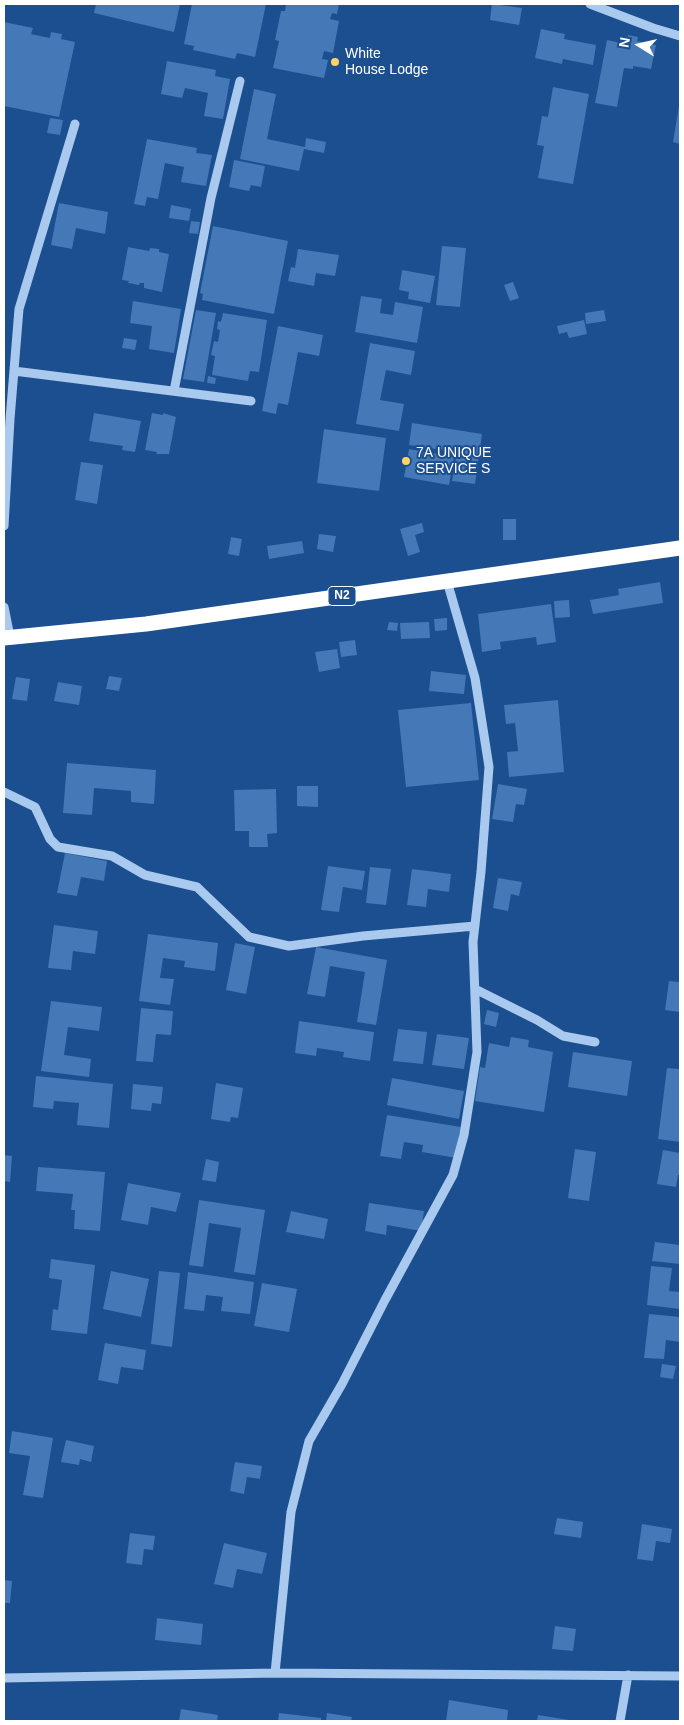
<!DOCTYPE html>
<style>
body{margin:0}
#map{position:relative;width:684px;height:1725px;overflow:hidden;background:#1b4f8f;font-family:Helvetica,sans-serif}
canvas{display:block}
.frame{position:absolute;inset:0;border:5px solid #fff;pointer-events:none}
.north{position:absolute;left:614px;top:20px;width:50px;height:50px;-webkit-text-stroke:4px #1b4f8f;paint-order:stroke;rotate:280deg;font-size:14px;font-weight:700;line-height:20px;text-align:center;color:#fff}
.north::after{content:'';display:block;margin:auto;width:18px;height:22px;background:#fff;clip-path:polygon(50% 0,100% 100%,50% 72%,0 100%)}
</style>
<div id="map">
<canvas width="684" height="1725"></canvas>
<div class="frame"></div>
<div class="north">N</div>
</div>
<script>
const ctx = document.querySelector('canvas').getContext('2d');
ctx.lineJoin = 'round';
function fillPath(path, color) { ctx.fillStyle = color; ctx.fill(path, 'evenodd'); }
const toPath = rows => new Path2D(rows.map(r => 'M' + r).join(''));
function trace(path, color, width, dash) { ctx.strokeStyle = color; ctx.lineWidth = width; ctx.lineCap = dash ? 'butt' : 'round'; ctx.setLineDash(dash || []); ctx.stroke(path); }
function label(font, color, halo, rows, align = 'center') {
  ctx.font = font + ' Helvetica,sans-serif'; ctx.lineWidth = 4; ctx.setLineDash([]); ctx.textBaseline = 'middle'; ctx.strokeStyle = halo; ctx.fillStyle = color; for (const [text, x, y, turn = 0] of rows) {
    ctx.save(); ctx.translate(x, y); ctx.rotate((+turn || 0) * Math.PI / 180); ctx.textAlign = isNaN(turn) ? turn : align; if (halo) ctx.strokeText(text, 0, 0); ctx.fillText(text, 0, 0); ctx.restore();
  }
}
fillPath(toPath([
 [96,4,180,4,174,32,94,13],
 [192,4,266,4,255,57,237,53,235,59,193,50,194,46,184,44],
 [286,4,339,4,337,14,332,13,330,19,339,21,333,53,324,51,322,59,328,60,324,78,273,68,279,41,275,40,281,11,285,11],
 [492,4,522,8,519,25,490,20],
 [4,22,33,28,31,34,50,38,51,32,62,34,61,39,75,42,59,117,4,106],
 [541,29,565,34,564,39,596,45,593,65,563,59,562,64,535,58],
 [628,35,638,37,637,41,656,45,651,69,633,66,633,69,624,68,617,107,595,103,607,40,626,44],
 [167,61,216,70,215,76,230,79,223,119,204,116,208,93,185,88,182,98,161,94],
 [553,87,589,94,573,184,538,178,544,146,537,145,542,116,548,117],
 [254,89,276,94,267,139,305,147,306,138,326,142,324,153,304,149,299,171,240,159],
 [679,106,680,106,680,144,673,142],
 [50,118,63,120,60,135,47,133],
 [147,139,197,148,196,153,212,155,206,186,181,182,184,167,165,163,158,199,147,197,145,206,134,204],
 [234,160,265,166,261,187,251,185,249,191,229,187],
 [59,203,108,212,105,234,76,228,72,249,51,245],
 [171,205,191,209,189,221,169,218],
 [191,221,200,222,198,234,189,233],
 [213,226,288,241,274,314,202,300,203,294,200,293],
 [442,246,466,248,460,307,436,305],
 [128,247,149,251,150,248,159,249,159,252,169,254,162,292,144,288,144,283,140,283,139,285,128,283,129,281,122,280],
 [298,249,339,255,335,276,316,273,314,286,288,281,291,267,295,268],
 [402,270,435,276,430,303,408,299,409,292,399,290],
 [513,282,519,298,510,301,504,285],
 [361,296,382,299,380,313,393,315,395,302,423,307,417,343,355,332],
 [133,301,181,309,174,353,149,349,152,326,130,323],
 [196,310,216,313,204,382,183,379],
 [604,310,606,321,586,324,585,313],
 [223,313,267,320,259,372,250,371,248,381,212,375,215,356,211,355,214,341,218,342,220,330,217,329,218,321,221,322],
 [584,320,587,334,569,338,567,332,559,334,557,326],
 [278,326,323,335,319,356,298,352,288,405,278,403,276,414,262,411],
 [124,338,137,340,135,350,122,348],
 [370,343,415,351,411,375,386,370,380,400,404,404,399,431,356,424],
 [208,376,216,378,215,384,207,383],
 [94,413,141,421,135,452,122,450,123,446,89,441],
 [152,413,163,415,163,413,176,417,169,454,156,454,157,452,145,450],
 [412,423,482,434,475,484,452,481,457,452,409,445],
 [324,429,386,438,379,491,317,483],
 [409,449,454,457,449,485,404,477],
 [81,462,103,465,97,504,75,500],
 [503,519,516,519,516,540,503,540],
 [422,523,424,532,415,535,420,552,408,556,400,529],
 [319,534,336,536,333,552,317,549],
 [231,537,242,539,239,556,228,554],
 [302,541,304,553,269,559,267,546],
 [660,582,663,603,593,614,590,600,619,595,618,589],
 [569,600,570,617,555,618,554,601],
 [551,604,556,642,537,645,536,637,500,642,501,649,482,652,478,614],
 [447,618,447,630,435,631,434,619],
 [389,622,398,623,397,631,387,630],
 [429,622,430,638,401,639,400,623],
 [355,640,357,655,341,657,339,642],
 [337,649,340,668,319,672,315,652],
 [431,671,466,675,464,694,429,691],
 [109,676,122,678,119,691,106,689],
 [16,677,30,679,27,701,12,699],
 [58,682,82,686,79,705,54,701],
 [558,700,564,772,509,777,507,752,518,751,515,723,506,724,504,705],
 [471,703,479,780,406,787,398,710],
 [67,763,156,770,154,804,131,802,131,791,94,788,92,815,63,813],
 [498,784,527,789,524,805,516,804,513,822,492,819],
 [297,786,318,786,318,807,297,806],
 [276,789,277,833,267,834,268,847,249,847,249,831,235,831,234,790],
 [65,853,107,861,104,881,81,877,77,896,57,893],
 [328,866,365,871,362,890,343,887,339,912,321,910],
 [370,867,391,869,386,905,366,903],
 [412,869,451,874,449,892,428,889,426,907,407,905],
 [498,878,522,882,519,896,511,894,508,911,493,908],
 [54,925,98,931,95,954,73,951,71,970,48,968],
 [148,934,218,943,215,971,184,967,185,961,163,958,160,978,174,979,170,1005,139,1001],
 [235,943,255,947,246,994,226,990],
 [316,947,387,960,376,1025,357,1022,365,972,330,966,325,997,307,994],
 [669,981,680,982,680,1012,665,1010],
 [51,1001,102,1007,99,1031,68,1027,64,1055,91,1059,89,1077,41,1071],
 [141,1008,173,1011,171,1035,156,1034,153,1062,136,1061],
 [487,1010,499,1013,496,1027,484,1024],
 [299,1021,374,1032,370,1061,343,1057,344,1052,317,1048,316,1056,295,1053],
 [398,1029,427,1032,423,1064,393,1061],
 [437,1034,469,1038,464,1069,432,1065],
 [511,1037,529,1040,528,1047,553,1052,544,1112,475,1101,480,1067,485,1068,489,1043,509,1047],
 [573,1052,632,1061,627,1096,568,1087],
 [667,1068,680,1069,680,1142,658,1139],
 [36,1076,113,1084,109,1128,77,1125,79,1103,54,1101,53,1109,33,1107],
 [392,1078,464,1091,459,1119,387,1105],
 [216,1083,243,1088,238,1118,231,1117,230,1122,211,1119],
 [133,1084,163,1087,161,1104,152,1103,151,1111,131,1109],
 [387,1115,461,1127,456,1158,422,1152,423,1145,404,1142,401,1159,380,1156],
 [575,1149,596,1152,589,1201,568,1198],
 [663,1150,680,1153,680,1175,678,1175,676,1187,657,1184],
 [4,1155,12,1156,10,1182,4,1181],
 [206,1159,219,1162,216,1182,202,1180],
 [38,1167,105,1172,100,1231,74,1229,75,1210,71,1210,73,1194,36,1191],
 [128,1183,181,1193,176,1212,151,1207,148,1225,121,1220],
 [199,1200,265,1210,255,1275,234,1272,241,1228,209,1223,203,1267,189,1265],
 [369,1203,424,1211,421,1231,387,1225,386,1235,365,1231],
 [291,1211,328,1219,324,1239,286,1232],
 [655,1242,680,1245,680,1264,652,1261],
 [51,1259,95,1265,87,1334,51,1330,53,1309,58,1310,62,1280,49,1278],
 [651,1266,672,1268,669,1291,680,1292,680,1309,647,1305],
 [111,1271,149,1279,141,1317,103,1309],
 [159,1271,180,1273,172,1347,151,1344],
 [188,1272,254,1282,250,1314,221,1311,223,1297,206,1295,204,1311,184,1309],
 [262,1283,297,1289,289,1332,254,1326],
 [649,1314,680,1317,680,1342,666,1340,664,1359,644,1358],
 [105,1343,146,1350,143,1370,121,1367,118,1384,98,1380],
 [662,1364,676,1366,673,1379,660,1377],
 [12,1431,53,1438,43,1498,23,1495,30,1456,9,1453],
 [66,1440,94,1446,91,1462,80,1459,79,1465,61,1462],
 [235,1462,262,1466,260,1479,247,1477,244,1494,230,1491],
 [557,1518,583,1522,581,1538,554,1534],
 [642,1524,672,1529,670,1543,656,1541,653,1561,637,1559],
 [130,1533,155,1536,153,1550,144,1549,142,1565,126,1563],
 [224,1543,267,1553,262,1574,237,1569,233,1588,214,1584],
 [4,1580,12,1581,10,1603,4,1603],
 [157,1618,203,1624,201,1645,155,1640],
 [555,1626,576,1629,573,1651,552,1649],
 [449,1700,508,1710,507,1721,446,1721],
 [181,1709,218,1715,217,1721,179,1721],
 [279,1713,321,1718,321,1721,278,1721],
 [327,1713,352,1717,351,1721,326,1721],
 [538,1715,569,1720,569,1721,537,1721]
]), '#4478b7');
trace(toPath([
 [590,4,653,28,680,36],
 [14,371,251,401],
 [174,391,211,198,240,81],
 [4,526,10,419,19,309,75,124],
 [4,607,10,637],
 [4,792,35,807,50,839,58,847,112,856,145,875,197,887,249,937,289,946,363,936,475,926],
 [475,989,537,1020,563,1036,595,1042],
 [275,1673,291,1512,309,1441,342,1384,385,1300,453,1175,464,1135,477,1052,473,942,481,872,489,767,475,678,447,581],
 [4,1678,275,1673,680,1676],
 [620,1721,628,1675]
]), '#a9c9ee', 9);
trace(toPath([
 [4,638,146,624,680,548]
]), '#fff', 15);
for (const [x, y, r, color] of [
 [335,62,5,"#ffd166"],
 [406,461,5,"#ffd166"]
]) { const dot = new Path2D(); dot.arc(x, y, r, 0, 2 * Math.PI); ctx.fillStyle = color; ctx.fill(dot); trace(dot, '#1b4f8f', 2); }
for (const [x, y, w] of [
 [342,596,28]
]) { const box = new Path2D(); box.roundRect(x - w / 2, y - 9.5, w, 19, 4); ctx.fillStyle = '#1b4f8f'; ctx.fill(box); trace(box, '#fff', 1); }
label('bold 12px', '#fff', null, [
 ["N2",342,596]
]);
label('14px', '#fff', '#1b4f8f', [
 ["White",345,54],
 ["House Lodge",345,70],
 ["7A UNIQUE",416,453],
 ["SERVICE S",416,469]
], 'left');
</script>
